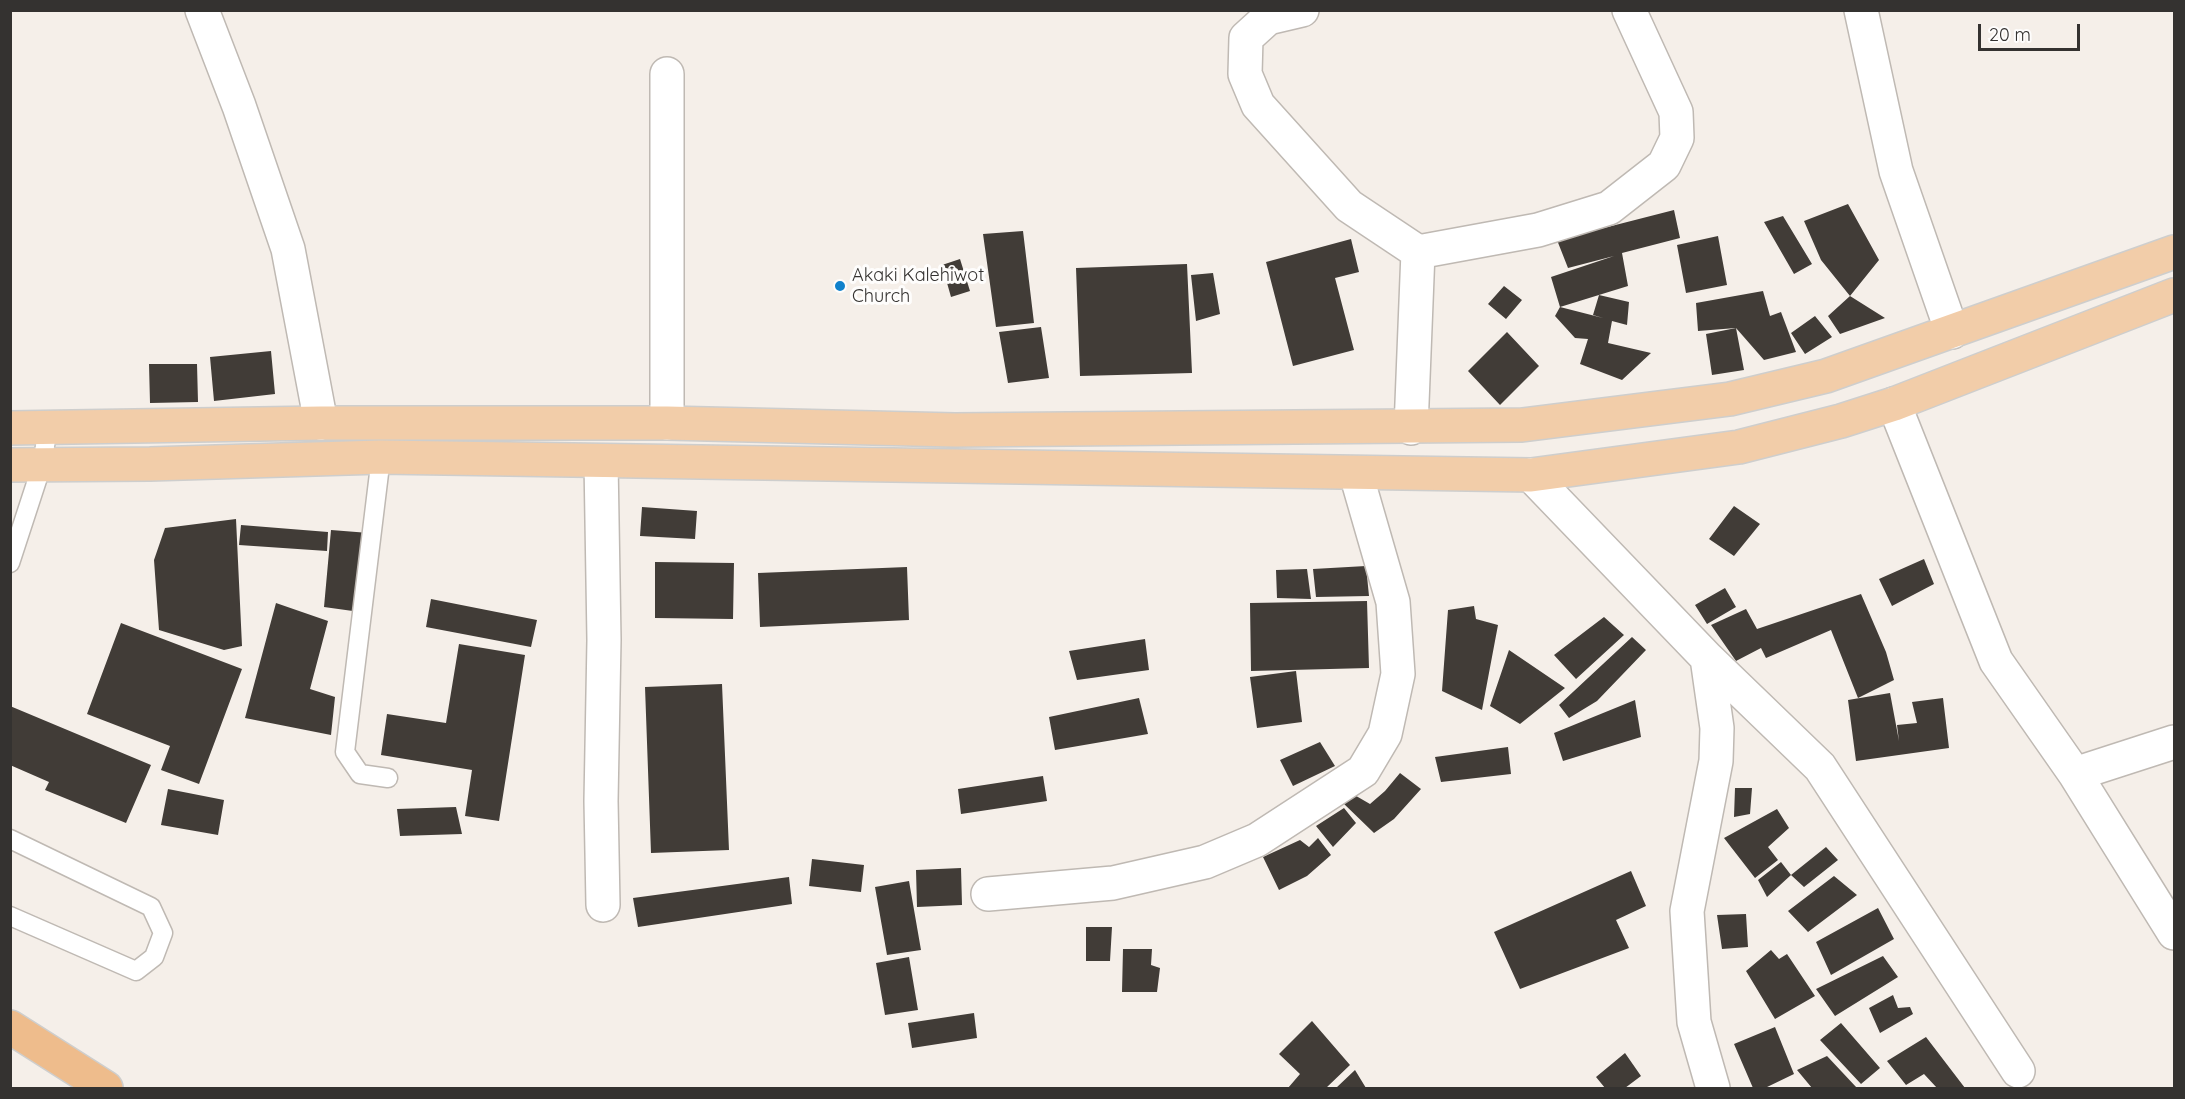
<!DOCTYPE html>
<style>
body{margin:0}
#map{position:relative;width:2185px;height:1099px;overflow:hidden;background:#f5efe9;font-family:Quicksand,sans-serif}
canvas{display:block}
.frame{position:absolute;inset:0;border:12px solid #343230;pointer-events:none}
.scale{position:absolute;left:1978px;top:24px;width:102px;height:27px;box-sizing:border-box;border:3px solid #343230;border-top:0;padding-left:8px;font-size:18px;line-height:21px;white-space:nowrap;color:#343230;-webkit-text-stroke:4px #fefdfc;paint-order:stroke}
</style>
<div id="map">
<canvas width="2185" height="1099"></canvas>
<div class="frame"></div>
<div class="scale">20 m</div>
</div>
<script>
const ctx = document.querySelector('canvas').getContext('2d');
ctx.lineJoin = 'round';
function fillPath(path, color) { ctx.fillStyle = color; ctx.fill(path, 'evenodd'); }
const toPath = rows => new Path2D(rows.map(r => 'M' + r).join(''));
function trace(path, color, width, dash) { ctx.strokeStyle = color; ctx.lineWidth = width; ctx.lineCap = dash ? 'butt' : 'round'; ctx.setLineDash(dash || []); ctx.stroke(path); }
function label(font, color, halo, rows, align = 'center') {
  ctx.font = font + ' Quicksand,sans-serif'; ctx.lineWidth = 6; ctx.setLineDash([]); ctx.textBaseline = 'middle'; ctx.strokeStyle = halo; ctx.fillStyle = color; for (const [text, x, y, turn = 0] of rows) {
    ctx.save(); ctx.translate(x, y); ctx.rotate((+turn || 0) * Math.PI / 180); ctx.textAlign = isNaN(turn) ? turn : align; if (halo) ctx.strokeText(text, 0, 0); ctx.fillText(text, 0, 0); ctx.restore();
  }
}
fillPath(toPath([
 [1848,204,1879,260,1850,296,1821,260,1804,221],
 [1674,210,1680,238,1622,253,1628,286,1560,307,1551,277,1614,256,1568,268,1557,240],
 [1783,216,1812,264,1794,274,1764,222],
 [1023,231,1034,323,996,327,983,234],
 [1718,236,1727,285,1686,293,1677,245],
 [1351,239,1359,272,1335,278,1354,350,1293,366,1266,262],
 [960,259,970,291,951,297,942,265],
 [1187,264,1192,373,1080,376,1076,268],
 [1213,273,1220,314,1196,321,1191,275],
 [1504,286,1522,300,1506,319,1488,304],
 [1763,291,1770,316,1781,312,1796,352,1764,360,1736,328,1698,331,1696,303],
 [1599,295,1629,302,1627,325,1612,321,1608,343,1651,353,1622,380,1580,364,1588,339,1575,338,1555,316,1560,307,1603,318,1593,315],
 [1850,296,1885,318,1840,334,1828,316],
 [1815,316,1832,337,1805,354,1791,333],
 [1041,327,1049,378,1008,383,999,332],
 [1736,328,1744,370,1712,375,1706,334],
 [1507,332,1539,366,1500,405,1468,371],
 [271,351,275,394,214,401,210,357],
 [149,364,197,364,198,402,150,403],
 [1734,506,1760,524,1734,556,1709,539],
 [642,507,697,511,695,539,640,536],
 [236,519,242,646,224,650,159,630,154,560,165,528],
 [241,525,328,532,327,551,239,545],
 [331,530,369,533,360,612,324,607],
 [1924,559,1934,584,1892,606,1879,579],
 [655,562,734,563,733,619,655,618],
 [1366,566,1369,596,1316,597,1313,569],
 [907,567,909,620,760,627,758,573],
 [1307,569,1311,599,1277,598,1276,570],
 [1725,588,1736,607,1707,624,1695,605],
 [1861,594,1886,652,1894,680,1858,698,1831,630,1766,658,1761,648,1736,661,1711,625,1746,609,1757,629],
 [431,599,537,620,531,647,426,627],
 [1367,601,1369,668,1251,671,1250,603],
 [276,603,328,621,310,689,335,697,331,735,245,718],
 [1474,606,1476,619,1498,625,1482,710,1442,691,1448,610],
 [1604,617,1624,635,1576,679,1554,655],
 [121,623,242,669,199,784,161,770,170,746,87,714],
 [1632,637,1646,650,1597,701,1569,718,1559,705],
 [1145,639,1149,670,1077,680,1069,651],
 [459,644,525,655,499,821,465,816,472,770,381,755,387,714,446,723],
 [1509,650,1565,688,1520,724,1490,706],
 [1296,671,1302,722,1257,728,1250,677],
 [722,684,729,850,651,853,645,687],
 [1890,693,1899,741,1897,725,1917,723,1912,702,1943,698,1949,748,1856,761,1848,700],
 [1139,698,1148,734,1055,750,1049,717],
 [1635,700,1641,737,1563,761,1554,733],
 [10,706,151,765,126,823,45,790,49,782,10,765],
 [1320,742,1335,766,1293,786,1280,760],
 [1508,747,1511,774,1441,782,1435,757],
 [1400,773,1421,789,1394,819,1374,833,1341,801,1351,793,1370,804,1385,791],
 [1043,776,1047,801,961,814,958,789],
 [1735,788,1752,788,1750,814,1734,817],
 [168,789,224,800,218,835,161,825],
 [456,807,462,834,400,836,397,809],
 [1344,808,1356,823,1333,847,1316,826],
 [1777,809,1789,828,1768,847,1778,860,1755,878,1724,838],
 [1318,838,1331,855,1307,876,1279,890,1263,857,1300,840,1309,847],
 [1826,847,1838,860,1804,887,1791,875],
 [812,859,864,865,861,892,809,886],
 [1781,862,1791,875,1767,897,1758,880],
 [961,868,962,905,917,907,916,870],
 [1631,871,1646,906,1616,920,1629,948,1520,989,1494,932],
 [1834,876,1857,895,1808,932,1788,911],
 [789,877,792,904,638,927,633,898],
 [909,881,921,950,887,955,875,887],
 [1878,908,1894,939,1831,975,1816,942],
 [1746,914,1748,947,1722,949,1717,915],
 [1086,927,1112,927,1110,961,1086,961],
 [1123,949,1152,949,1151,965,1160,968,1157,992,1122,992],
 [1771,950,1779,959,1787,954,1815,996,1775,1019,1746,971],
 [1883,956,1898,977,1835,1016,1816,989],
 [909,957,918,1010,885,1015,876,963],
 [1893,995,1898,1008,1910,1007,1913,1014,1880,1033,1869,1008],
 [974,1013,977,1038,912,1048,908,1023],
 [1312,1021,1350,1065,1326,1088,1288,1088,1300,1074,1279,1054],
 [1841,1023,1880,1068,1861,1084,1820,1040],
 [1775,1027,1794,1074,1765,1088,1753,1088,1734,1044],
 [1926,1037,1965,1088,1937,1088,1924,1074,1906,1085,1887,1061],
 [1625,1053,1641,1076,1625,1088,1605,1088,1596,1077],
 [1827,1056,1857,1088,1812,1088,1797,1070],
 [1355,1070,1366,1088,1336,1088]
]), '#413c37');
const service = toPath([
 [381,457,345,752,360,774,388,778],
 [10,563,42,465,48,427],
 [10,839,151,907,163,933,154,957,136,971,10,916]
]);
const minor = toPath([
 [202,10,239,106,288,249,321,423],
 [1302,10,1268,18,1246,38,1245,74,1258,105,1349,206,1418,252,1538,230,1609,208,1664,165,1677,138,1676,112,1629,10],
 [1861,10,1896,171,1952,332],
 [667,74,667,423],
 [1894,404,1996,661,2075,774,2174,933],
 [1411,428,1418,252],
 [601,461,604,640,601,801,603,905],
 [1531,475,1707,658,1717,728,1716,761,1687,911,1694,1022,1713,1088],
 [1707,658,1820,767,2018,1071],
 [2075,774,2174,742],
 [988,894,1113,883,1205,862,1257,840,1363,771,1385,734,1398,674,1393,602,1356,474]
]);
const primary = toPath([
 [10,428,321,423,667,423,955,430,1522,425,1730,399,1826,376,2174,252],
 [10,465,150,464,381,457,1531,475,1739,447,1841,421,1894,404,2174,295]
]);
const trunk = toPath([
 [10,1027,106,1088]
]);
trace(service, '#bfb9b3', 21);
trace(minor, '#bfb9b3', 36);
trace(primary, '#cececd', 36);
trace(trunk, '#cececd', 36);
trace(service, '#fff', 18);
trace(minor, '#fff', 33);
trace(primary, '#f2cda9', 33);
trace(trunk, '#eebc8c', 33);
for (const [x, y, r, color] of [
 [840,286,6,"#1081cb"]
]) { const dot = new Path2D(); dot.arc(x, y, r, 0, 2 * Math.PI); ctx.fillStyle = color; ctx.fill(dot); trace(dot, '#fefdfc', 2); }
label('18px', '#343230', '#fefdfc', [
 ["Akaki Kalehiwot",852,276],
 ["Church",852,297]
], 'left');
</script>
